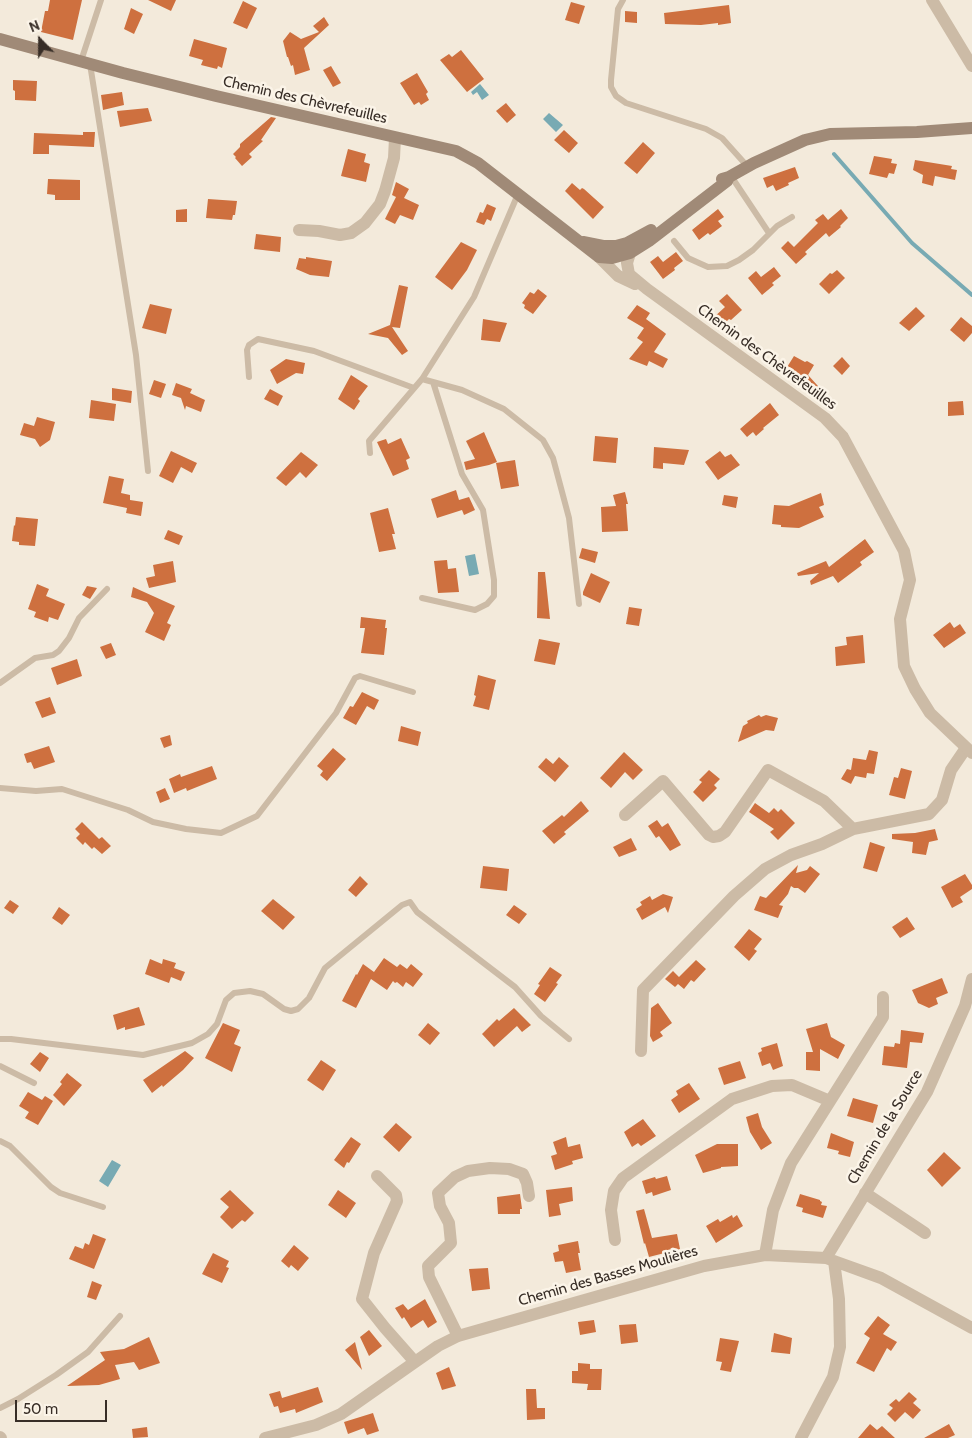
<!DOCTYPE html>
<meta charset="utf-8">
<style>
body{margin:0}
#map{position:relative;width:972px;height:1438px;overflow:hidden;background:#f3eadb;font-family:Cabin,sans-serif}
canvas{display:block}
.north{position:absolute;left:15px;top:15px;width:50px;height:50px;-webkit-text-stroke:4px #fbf4e8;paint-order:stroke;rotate:338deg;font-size:14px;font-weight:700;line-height:20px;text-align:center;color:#382e27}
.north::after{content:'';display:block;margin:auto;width:18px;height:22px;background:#382e27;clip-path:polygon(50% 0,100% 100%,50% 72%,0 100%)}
.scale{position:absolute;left:15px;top:1400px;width:92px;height:22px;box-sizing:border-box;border:2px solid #382e27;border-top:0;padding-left:6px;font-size:15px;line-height:18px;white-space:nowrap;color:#382e27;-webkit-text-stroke:4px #fbf4e8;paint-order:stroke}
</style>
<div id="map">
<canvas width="972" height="1438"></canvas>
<div class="north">N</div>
<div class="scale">50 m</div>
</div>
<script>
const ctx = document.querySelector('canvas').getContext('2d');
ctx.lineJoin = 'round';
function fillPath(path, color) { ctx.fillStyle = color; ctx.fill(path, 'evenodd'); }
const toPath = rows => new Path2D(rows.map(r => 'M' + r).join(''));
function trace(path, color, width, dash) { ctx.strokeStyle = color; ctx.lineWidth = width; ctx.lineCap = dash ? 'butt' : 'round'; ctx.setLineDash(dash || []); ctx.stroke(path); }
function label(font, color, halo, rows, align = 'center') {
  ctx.font = font + ' Cabin,sans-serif'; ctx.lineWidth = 5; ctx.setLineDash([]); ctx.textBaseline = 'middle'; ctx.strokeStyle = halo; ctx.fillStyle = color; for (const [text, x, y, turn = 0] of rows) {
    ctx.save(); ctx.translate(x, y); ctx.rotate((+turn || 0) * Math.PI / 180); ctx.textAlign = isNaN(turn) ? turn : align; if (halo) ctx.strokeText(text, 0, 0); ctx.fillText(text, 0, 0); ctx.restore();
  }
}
fillPath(toPath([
 [480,84,489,95,482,100,477,92,473,95,471,92],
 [549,113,563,125,556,132,543,119],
 [475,554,479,574,469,576,465,556],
 [112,1160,121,1165,108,1187,99,1181]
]), '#78aab3');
trace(toPath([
 [834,154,912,243,972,295]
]), '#78aab3', 4);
fillPath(toPath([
 [50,0,82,0,73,40,41,32,45,11,48,11],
 [148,0,176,0,171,11],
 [243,1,257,8,247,29,233,23],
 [571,2,585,6,579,24,565,20],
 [729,5,731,23,718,25,718,23,701,25,665,24,664,13],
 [131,8,143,14,134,34,124,29],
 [625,11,637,12,637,23,625,22],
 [324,17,329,25,304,48,310,70,295,75,293,65,291,66,288,57,287,57,283,41,290,32,301,39,319,32,313,26],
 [194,39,227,48,222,68,218,66,217,69,201,65,203,60,189,56],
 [461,50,484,79,467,92,440,60,449,54,452,57],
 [331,66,341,83,333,87,323,70],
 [417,73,428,92,426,94,429,100,421,105,419,102,414,105,400,83],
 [13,80,37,81,36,101,15,100,15,91,13,90],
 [122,92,124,105,103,110,101,95],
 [506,103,516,115,507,123,496,111],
 [148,108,152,121,120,127,117,111],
 [271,117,276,118,261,140,263,141,249,154,252,157,242,166,235,158,236,157,233,154,240,147,240,144],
 [564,130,578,143,569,153,554,140],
 [83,132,95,132,94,147,49,145,49,154,33,154,34,133,83,135],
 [643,142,655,153,637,174,624,163],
 [348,149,366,154,364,162,370,164,366,182,341,176],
 [874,156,892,159,891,163,897,164,894,174,889,173,887,178,869,174],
 [915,160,952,166,951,169,957,170,955,180,935,176,933,186,922,183,923,175,913,170],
 [795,167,799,178,788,183,789,185,776,191,773,185,767,188,763,178],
 [48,179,80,180,80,200,55,200,55,195,47,194],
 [396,182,409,189,404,198,419,205,413,220,400,215,395,224,385,219,396,197,392,195],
 [572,183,580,190,582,188,584,189,604,207,593,219,565,191],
 [208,199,237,201,235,215,233,215,232,220,206,218],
 [487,204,496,208,491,221,487,219,484,225,476,222,480,212,483,213],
 [187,209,187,222,176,222,176,210],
 [718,209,724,217,718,221,722,226,710,235,708,233,699,240,692,230],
 [841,209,848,218,840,226,841,227,829,237,826,233,805,252,807,254,796,264,781,248,788,241,794,247,818,223,815,220,823,214,828,220],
 [256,234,281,237,280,252,254,249],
 [461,242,477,250,467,270,452,290,435,277],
 [676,252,683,261,674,268,675,270,663,279,650,262,658,256,663,262],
 [306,257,332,261,329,277,310,275,296,269,299,258,306,259],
 [774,267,781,276,772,283,774,285,762,295,748,278,756,271,761,277],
 [837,270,845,278,829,294,819,284,830,273,832,274],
 [399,285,408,287,400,328,392,327,408,351,402,355,388,338,368,334,390,325],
 [538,289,547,296,533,314,524,308,525,305,522,303,530,292,534,294],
 [727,294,742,310,731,320,729,319,721,327,713,318,725,307,719,301],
 [150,304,172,309,166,334,142,328],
 [637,305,650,313,646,319,665,333,666,334,654,352,668,359,663,368,649,361,647,366,629,359,643,342,637,338,644,328,627,318],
 [916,307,925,316,909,331,899,323],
 [961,317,972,326,972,333,964,342,950,330],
 [483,319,507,323,500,342,481,340],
 [794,356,805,362,807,361,814,365,808,375,827,396,825,398,784,372],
 [842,357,850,366,842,375,833,366],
 [286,359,305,363,303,374,296,373,277,384,270,370],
 [351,375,368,386,358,399,360,401,354,410,338,399],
 [154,380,166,384,161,398,149,394],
 [176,383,192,389,190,393,205,400,201,412,186,406,185,410,181,398,172,395],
 [112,388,132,391,131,403,112,400],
 [270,389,283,396,278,406,264,399],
 [91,400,116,404,114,421,89,418],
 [963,401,964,415,948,416,948,402],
 [770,403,779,415,763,428,764,429,756,436,753,432,747,437,740,429],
 [37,417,55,422,50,440,40,447,35,439,20,435,24,423,34,426],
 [484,432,497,462,489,465,466,470,464,462,475,459,466,441],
 [595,436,618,438,616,463,593,461],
 [401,438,410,458,406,460,409,469,393,476,377,442,386,439,388,444],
 [654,447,689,450,684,465,663,463,663,469,653,468],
 [171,451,197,463,192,473,181,467,173,483,159,476],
 [720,451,725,457,731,454,740,465,718,480,705,462],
 [301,452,318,465,306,478,300,472,286,486,276,478],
 [515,460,519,486,501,489,496,463],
 [109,476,124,479,121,493,130,495,130,500,143,502,141,516,126,513,127,508,103,503],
 [456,490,459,500,469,497,475,510,464,515,462,510,437,518,431,499],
 [625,492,628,504,626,504,628,531,602,532,601,507,616,506,613,495],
 [821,493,824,505,819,507,824,517,799,528,781,527,781,525,772,524,774,505,789,506],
 [724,495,738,497,736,508,722,505],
 [388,508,395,534,392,534,396,549,379,552,370,513],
 [16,517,38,519,35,546,19,545,19,542,12,541,14,525,15,526],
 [168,530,183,536,179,545,164,539],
 [865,539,874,552,860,562,862,565,838,583,833,576,811,585,810,581,819,573,798,576,797,573,826,561,829,567],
 [582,548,598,552,595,563,579,558],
 [447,560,448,569,456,568,459,592,438,593,434,561],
 [173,561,176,582,149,588,146,578,155,576,153,565],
 [538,572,545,572,550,619,537,618],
 [591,573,610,582,600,603,583,595,583,592],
 [37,584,49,589,46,596,65,604,58,620,49,617,48,622,34,617,36,612,28,609],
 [87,586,97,588,90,599,82,595],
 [133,587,175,606,167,623,171,625,164,641,145,632,154,613,147,602,131,597],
 [629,607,642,609,639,626,626,624],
 [361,617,386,620,385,628,387,628,384,655,361,653,365,628,360,628],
 [950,622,954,628,960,624,966,633,944,648,933,635],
 [863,635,865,663,836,666,835,647,847,645,846,637],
 [539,639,560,643,555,665,534,661],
 [111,643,116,655,106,659,100,647],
 [77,659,82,676,57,685,51,668],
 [478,675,496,680,489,710,473,706,476,696,474,695],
 [362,692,379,700,374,710,367,706,356,725,343,718,350,706,353,707],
 [50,697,56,713,42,718,35,702],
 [759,715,761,717,766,715,778,718,774,731,766,730,738,742,743,726,748,723,747,721],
 [401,726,421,732,418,746,398,741],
 [170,735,172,745,164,748,160,738],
 [49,746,55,762,34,769,31,762,27,763,24,754],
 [333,748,346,759,327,781,320,775,323,771,317,766],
 [869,750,878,752,874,774,867,773,866,778,855,776,851,784,841,779,847,769,851,770,853,758,866,760],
 [624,752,643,770,633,780,625,772,611,788,600,778],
 [559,757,569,766,555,782,538,767,546,758,553,764],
 [212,766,217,779,187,791,186,788,174,793,169,779,180,774,181,777],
 [901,768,912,771,905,799,889,795,894,777,898,778],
 [709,770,720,779,714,785,717,788,703,802,693,792,702,782,699,780],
 [165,788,170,799,160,803,156,792],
 [581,801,589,811,564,832,566,834,554,844,542,831,562,815,564,817],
 [755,803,769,813,774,808,778,812,781,809,795,823,778,840,770,832,774,829,749,812],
 [657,820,662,827,668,823,681,845,670,851,659,836,656,838,648,826],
 [82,822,99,839,102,837,111,846,102,854,94,847,92,849,85,842,83,845,76,838,80,834,75,829],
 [935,829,938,840,929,842,926,855,912,853,913,842,892,839,892,834,915,833],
 [631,838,637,850,619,857,613,847],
 [870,842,885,847,877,872,863,868],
 [798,865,796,873,807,870,810,866,820,874,805,893,798,888,794,888,791,886,788,894,779,905,783,906,778,918,754,910,760,896,766,898],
 [483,866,509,869,507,891,480,888],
 [965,874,972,885,972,889,960,897,963,902,952,908,941,887],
 [360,876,368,884,356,897,348,890],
 [663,894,673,897,668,913,665,907,642,920,636,909,642,905,640,902,650,896,652,900],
 [273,899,295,917,283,930,261,911],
 [10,900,19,906,13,914,4,908],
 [514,905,527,914,519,924,506,915],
 [59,907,70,915,62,925,52,918],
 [907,917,915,929,900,938,892,927],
 [749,929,762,939,754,949,757,951,749,961,734,947],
 [384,958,397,967,400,964,407,969,411,964,423,974,413,987,406,982,403,987,397,982,395,983,393,981,387,990,371,979,356,1008,342,1001,356,974,357,975,363,964,374,972],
 [150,959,162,964,163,959,176,963,174,968,185,972,181,981,171,977,169,983,145,974],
 [696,960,706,969,694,982,691,980,684,989,678,984,675,987,665,979,673,971,679,977],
 [550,967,562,975,556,983,558,984,545,1002,534,994,540,985,538,984],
 [942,978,948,993,936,998,938,1004,929,1008,918,1003,912,990],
 [658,1003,672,1023,660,1032,663,1036,653,1042,650,1036,651,1008],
 [139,1007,145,1025,125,1030,125,1027,117,1030,113,1015],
 [514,1008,531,1025,522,1032,517,1026,494,1047,482,1034,497,1019,499,1021],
 [223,1023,240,1030,234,1044,241,1047,232,1072,205,1058],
 [428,1023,440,1033,430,1045,418,1035],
 [827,1023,831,1037,845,1045,838,1059,820,1049,820,1071,806,1070,806,1052,813,1052,806,1029],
 [901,1030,924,1033,922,1043,910,1042,907,1068,882,1065,884,1046,894,1047,895,1043,900,1044],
 [777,1043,783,1066,773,1070,770,1063,762,1066,758,1053,762,1051,761,1048],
 [185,1051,194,1058,183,1070,163,1087,162,1085,152,1093,143,1080],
 [40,1052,49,1058,40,1072,30,1064],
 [321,1060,336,1070,323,1091,307,1080],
 [740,1061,746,1078,724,1085,718,1068],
 [67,1073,82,1085,64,1106,53,1095,62,1084,60,1082],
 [689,1083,700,1099,679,1113,671,1100,678,1095,676,1091],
 [28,1092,42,1100,45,1096,53,1101,38,1125,25,1118,29,1112,19,1106],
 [853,1098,878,1105,873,1123,847,1116],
 [758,1113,762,1127,772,1143,761,1150,750,1132,746,1117],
 [643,1119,656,1136,641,1146,638,1143,632,1147,624,1132],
 [396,1123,412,1137,399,1152,383,1137],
 [831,1133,854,1142,850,1157,838,1154,839,1151,827,1148],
 [351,1137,361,1144,349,1163,347,1162,344,1168,334,1160],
 [566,1137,568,1147,580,1144,583,1158,572,1161,573,1164,555,1170,551,1156,557,1154,553,1142],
 [717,1144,738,1144,738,1166,721,1167,721,1168,703,1173,695,1155],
 [944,1152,961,1168,942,1187,927,1170],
 [667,1176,671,1190,653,1196,652,1192,646,1194,642,1181,655,1177,656,1179],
 [572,1187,573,1201,559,1204,561,1215,549,1217,546,1190],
 [230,1190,254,1213,245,1222,242,1220,232,1229,220,1217,229,1207,220,1199],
 [338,1190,356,1203,346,1218,328,1205],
 [520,1194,522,1209,520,1209,520,1214,498,1214,497,1197],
 [800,1194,820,1200,820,1201,822,1202,821,1205,827,1206,823,1218,802,1212,803,1208,796,1206],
 [644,1209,652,1238,677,1234,680,1249,649,1257,645,1243,644,1244,636,1211],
 [732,1215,733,1218,737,1215,743,1226,716,1243,706,1226,718,1219,720,1222],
 [93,1234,106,1239,94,1269,69,1259,75,1246,83,1249,85,1243,89,1245],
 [578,1241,580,1253,578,1253,581,1270,566,1273,563,1261,555,1262,553,1253,559,1251,558,1245],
 [294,1245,309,1258,298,1271,291,1265,289,1268,281,1261],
 [213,1253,229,1261,226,1267,229,1268,222,1283,202,1274],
 [488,1268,490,1289,472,1291,469,1269],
 [92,1281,102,1285,96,1300,87,1297],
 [425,1299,437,1322,428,1328,423,1320,411,1328,404,1317,402,1319,395,1308,403,1304,408,1310],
 [878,1316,890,1325,883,1334,897,1342,891,1351,887,1348,874,1372,856,1363,870,1338,864,1334],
 [594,1320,596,1332,580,1335,578,1322],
 [636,1324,638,1342,621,1344,619,1325],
 [369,1330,382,1346,369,1356,360,1337],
 [774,1333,792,1338,790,1354,771,1352],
 [149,1337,160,1363,139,1370,134,1362,115,1365,120,1379,99,1385,67,1386,105,1360,100,1352,124,1349],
 [720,1338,739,1341,731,1372,720,1370,722,1362,716,1361],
 [355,1342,362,1370,345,1350],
 [578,1363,590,1364,590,1369,602,1369,601,1390,587,1390,588,1384,572,1383,572,1371,578,1371],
 [449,1367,456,1386,442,1390,436,1373],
 [318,1387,323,1402,296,1413,295,1409,280,1413,278,1406,274,1407,269,1394,280,1391,282,1398],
 [526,1389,536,1389,537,1408,545,1408,545,1419,527,1420],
 [909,1392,917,1399,913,1403,921,1410,913,1419,905,1412,895,1422,887,1414,893,1408,889,1405,896,1399,899,1402],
 [373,1413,379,1431,367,1435,364,1428,348,1434,344,1422],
 [870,1424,877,1430,882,1426,895,1438,858,1438],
 [949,1424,955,1435,948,1438,924,1438],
 [147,1427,148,1437,133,1438,132,1429]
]), '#ce703f');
trace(toPath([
 [623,0,618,9,611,80,611,87,616,96,626,103,706,129,722,138,748,167],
 [81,61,101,0],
 [90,64,136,355,148,471],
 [731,176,769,233],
 [674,241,688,258,699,263,708,267,727,266,739,260,753,250,777,226,792,217],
 [249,377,247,350,249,345,258,339,314,351,414,388],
 [422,379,462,390,504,409,543,440,553,458,569,518,579,604],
 [370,453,369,441,422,379,474,297,518,194],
 [422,598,475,610,487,604,494,596,494,580,483,510,462,474,433,382],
 [0,683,35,658,53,655,59,651,69,638,79,618,107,589],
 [0,788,36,791,62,789,128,810,153,822,186,829,221,833,257,816,336,713,355,678,360,676,413,692],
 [0,1039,11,1039,143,1055,192,1043,208,1034,217,1024,226,1000,234,993,250,991,263,994,284,1009,291,1011,298,1009,309,998,325,968,402,905,410,902,417,912,515,987,541,1016,569,1039],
 [0,1066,34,1083],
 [0,1141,10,1146,51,1187,60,1193,103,1207],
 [0,1408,18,1399,56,1375,88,1352,120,1316]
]), '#ccbba6', 6);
trace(toPath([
 [932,0,972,66],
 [299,230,319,231,340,235,351,233,365,223,380,204,385,191,394,158,395,138],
 [625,815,663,781,709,835,713,837,719,836,725,832,768,770,824,801,853,829],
 [641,1051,643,990,734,896,765,869,791,855,822,844,853,829,929,814,942,800,951,770,966,748],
 [377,1176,396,1195,397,1201,374,1253,362,1299,385,1328,415,1362],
 [865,1193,925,1233],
 [615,1240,611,1210,614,1191,623,1178,732,1099,772,1086,792,1085,830,1101],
 [765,1255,773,1210,791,1163,883,1017,883,997],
 [826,1258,927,1092,965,1006,972,979],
 [458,1336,429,1277,428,1266,451,1243,449,1223,440,1206,438,1193,455,1177,468,1171,490,1168,509,1169,523,1174,527,1183,529,1196],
 [0,1437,1,1438],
 [265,1438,316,1425,341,1414,415,1362,438,1346,458,1336,704,1266,765,1255,826,1258,834,1261,881,1278,972,1328],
 [801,1438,833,1377,840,1347,839,1299,834,1261]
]), '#ccbba6', 12);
trace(toPath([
 [630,253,627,263,629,274,647,289,825,418,843,437,904,551,910,580,900,619,904,666,915,689,930,713,972,753],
 [599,257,618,276,635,284]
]), '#ccbba6', 12);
trace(toPath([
 [0,39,123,73,216,96,456,151,478,163,599,257,612,258,630,253,649,241,727,181,729,177],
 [722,179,729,177,754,163,805,140,830,134,917,132,972,128],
 [583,242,603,246,616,246,627,243,651,230]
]), '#a08a77', 12);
label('15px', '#382e27', '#fbf4e8', [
 ["Chemin des Chèvrefeuilles",305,100,13],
 ["Chemin des Chèvrefeuilles",767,357,36],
 ["Chemin de la Source",885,1127,-59],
 ["Chemin des Basses Moulières",608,1276,-16]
]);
</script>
